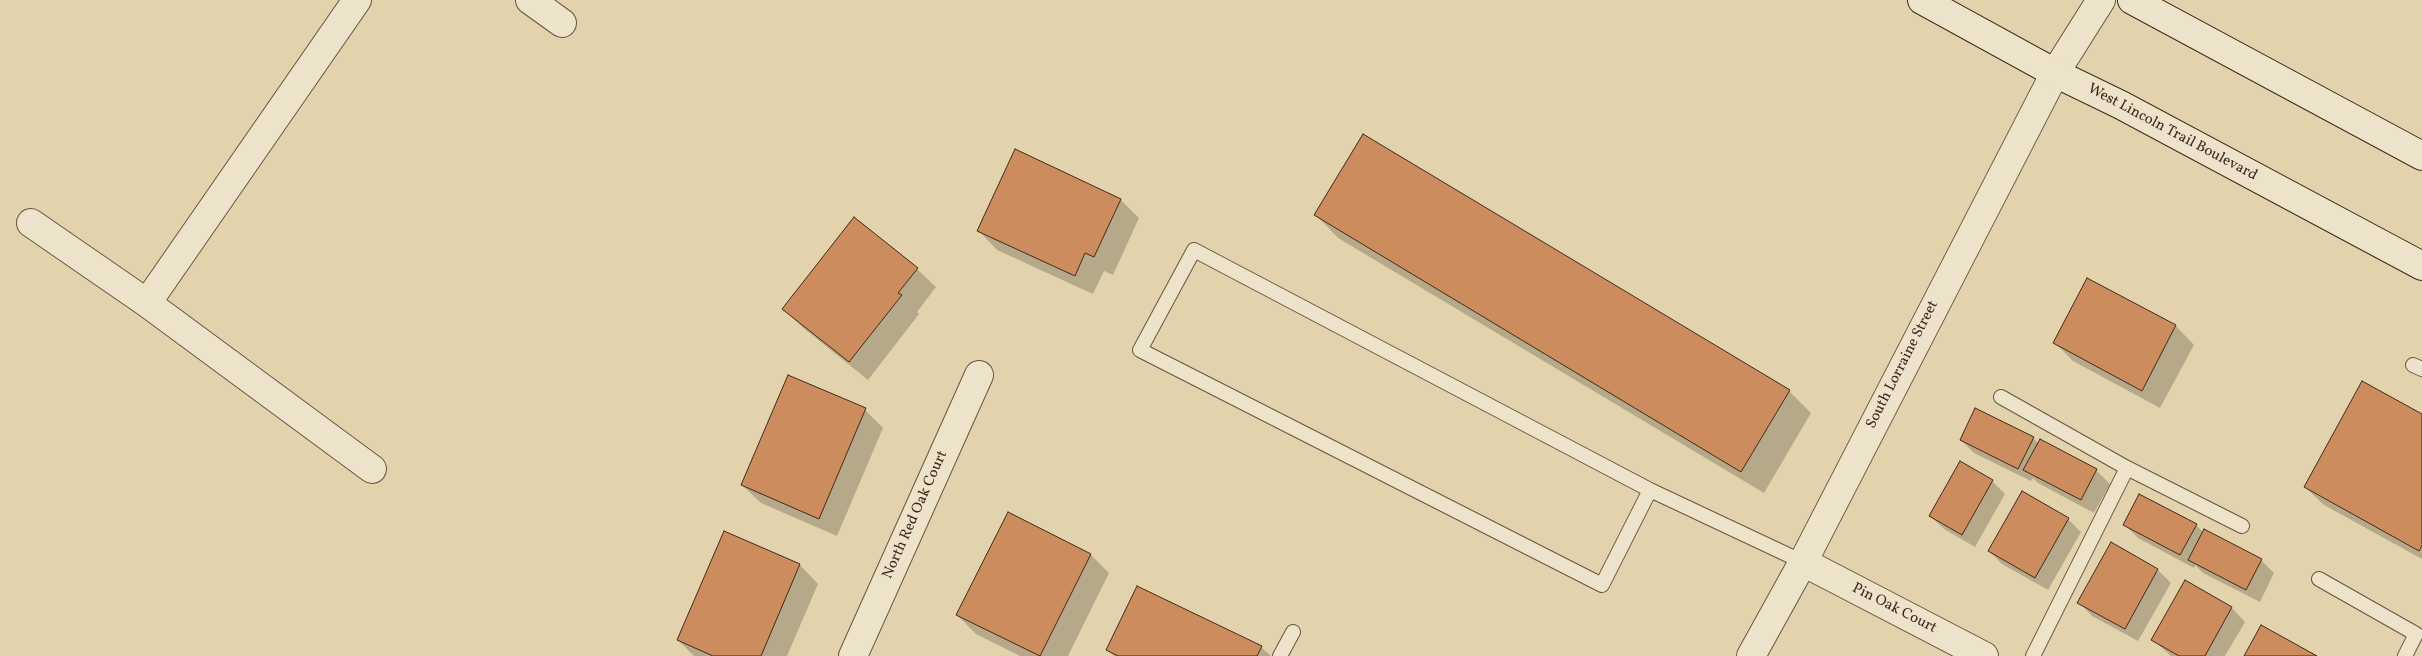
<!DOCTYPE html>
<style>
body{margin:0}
canvas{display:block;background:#e3d3ad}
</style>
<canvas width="2422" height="656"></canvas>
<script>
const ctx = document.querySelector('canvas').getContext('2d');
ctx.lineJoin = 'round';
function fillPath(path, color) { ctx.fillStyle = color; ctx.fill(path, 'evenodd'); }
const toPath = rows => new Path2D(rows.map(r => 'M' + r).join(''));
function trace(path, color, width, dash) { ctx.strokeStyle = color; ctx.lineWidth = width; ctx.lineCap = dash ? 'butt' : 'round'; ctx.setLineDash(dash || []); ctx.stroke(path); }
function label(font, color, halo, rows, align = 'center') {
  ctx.font = font + ' Vollkorn,serif'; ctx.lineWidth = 5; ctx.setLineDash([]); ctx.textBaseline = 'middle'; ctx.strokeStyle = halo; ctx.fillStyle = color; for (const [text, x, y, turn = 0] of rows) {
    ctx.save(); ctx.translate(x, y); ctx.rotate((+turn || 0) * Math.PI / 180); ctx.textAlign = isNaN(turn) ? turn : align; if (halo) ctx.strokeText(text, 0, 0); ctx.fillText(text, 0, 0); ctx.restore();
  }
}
fillPath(toPath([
 [1016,151,1121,200,1139,218,1113,275,1104,271,1093,294,997,250,979,231],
 [1316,215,1789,391,1811,413,1764,493,1338,238],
 [917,269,936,287,917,312,919,314,868,380,802,327,783,308],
 [2088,280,2176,326,2194,345,2160,408,2073,361,2055,343],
 [865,410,883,428,837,536,761,503,742,485],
 [2422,415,2422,559,2324,505,2305,487],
 [2033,438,2039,444,2040,441,2096,470,2110,484,2094,513,2038,483,2033,478,2031,481,1974,453,1961,440],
 [1992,481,2005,494,1975,547,1944,529,1930,516],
 [2068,519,2081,532,2048,590,2002,564,1989,551],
 [2125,525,2196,525,2204,533,2261,560,2274,573,2260,602,2203,573,2195,565,2194,568,2138,538],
 [725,532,800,565,818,584,787,656,694,656,678,640],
 [2112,544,2158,570,2171,583,2138,641,2092,616,2079,602],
 [1091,555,1109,573,1068,656,1020,656,976,634,957,615],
 [2186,582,2232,608,2245,622,2225,656,2171,656,2153,640],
 [1261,647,1271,656,1114,656,1108,650]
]), '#0003');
const building = toPath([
 [1363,134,1790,390,1741,472,1314,215,1363,134],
 [1015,149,1121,199,1094,257,1085,253,1075,276,977,231,1015,149],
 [854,217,918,268,898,293,902,295,849,362,782,309,854,217],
 [2087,278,2176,325,2142,391,2053,343,2087,278],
 [788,375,866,408,819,519,741,485,788,375],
 [2362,381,2422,414,2422,546,2419,551,2304,487,2362,381],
 [1975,408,2034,437,2018,469,1960,440,1975,408],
 [2040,439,2097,469,2081,500,2023,470,2040,439],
 [1960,461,1993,480,1962,535,1929,516,1960,461],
 [2022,491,2069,518,2035,578,1988,551,2022,491],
 [2139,494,2197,524,2180,555,2123,525,2139,494],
 [1008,512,1091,554,1040,656,956,615,1008,512],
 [2204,529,2262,559,2246,590,2188,560,2204,529],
 [724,531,800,564,761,656,713,656,677,640,724,531],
 [2111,542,2158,569,2125,629,2077,603,2111,542],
 [2185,580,2232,607,2205,656,2179,656,2151,640,2185,580],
 [1137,586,1262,646,1257,656,1118,656,1106,650,1137,586],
 [2261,625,2317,656,2244,656,2261,625]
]);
fillPath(building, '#cc8c5e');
trace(building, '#402a1b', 1);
const service = toPath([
 [2413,365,2422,369],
 [2001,397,2127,468,2033,656],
 [2127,468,2242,526],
 [1650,490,1602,585,1140,350,1194,250,1650,490,1803,562],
 [2319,579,2416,634,2405,656],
 [1280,656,1293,632]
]);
const minor = toPath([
 [530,0,562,23],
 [31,223,147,303,357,0],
 [147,303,372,469],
 [1803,562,1984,656],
 [853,656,979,375],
 [1751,656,1803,562,2055,73,2101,0]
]);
const secondary = toPath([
 [1922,0,2055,73,2121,105,2422,266],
 [2132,0,2422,156]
]);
trace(service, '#695440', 16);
trace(minor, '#695440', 30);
trace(secondary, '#402a1b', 30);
trace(service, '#ede2ca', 14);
trace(minor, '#ede2ca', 28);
trace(secondary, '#ede2ca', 28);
label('15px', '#402a1b', '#ede2ca', [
 ["West Lincoln Trail Boulevard",2172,133,28],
 ["South Lorraine Street",1903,365,-63],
 ["North Red Oak Court",916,515,-66],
 ["Pin Oak Court",1894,609,27]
]);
</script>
